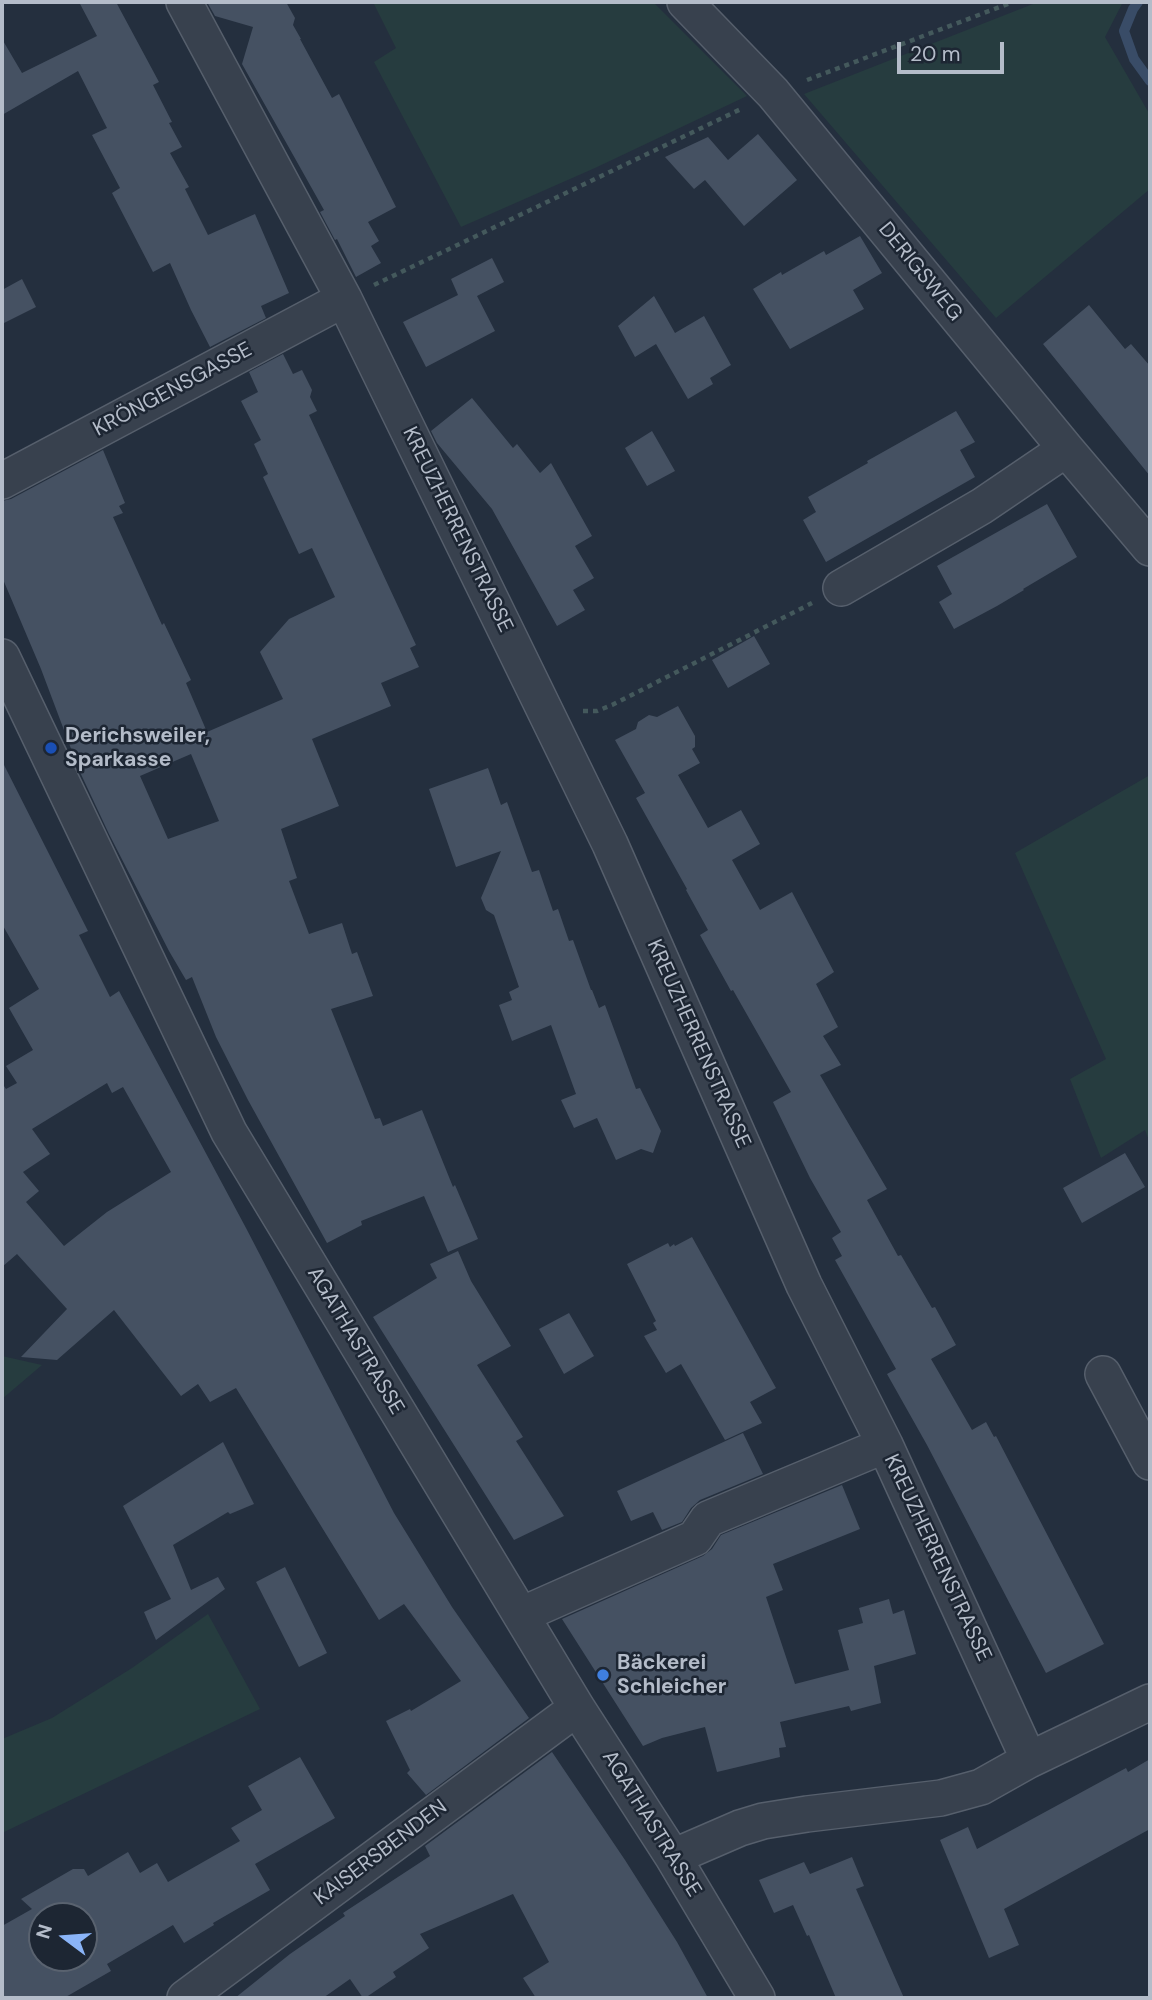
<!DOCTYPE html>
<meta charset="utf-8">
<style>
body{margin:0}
#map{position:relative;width:1152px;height:2000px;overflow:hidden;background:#242f3e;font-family:"DM Sans",sans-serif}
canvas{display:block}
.frame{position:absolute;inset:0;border:4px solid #b4bcc9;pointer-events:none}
.north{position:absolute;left:28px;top:1902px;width:70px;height:70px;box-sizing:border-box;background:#1d2633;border:2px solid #59626f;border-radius:50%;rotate:286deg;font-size:19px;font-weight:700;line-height:28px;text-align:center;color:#b4bcc9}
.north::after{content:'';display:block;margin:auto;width:24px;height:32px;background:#8ab4f8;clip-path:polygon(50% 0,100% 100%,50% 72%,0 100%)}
.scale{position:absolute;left:897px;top:42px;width:107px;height:32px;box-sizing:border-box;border:4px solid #b4bcc9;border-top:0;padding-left:9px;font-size:21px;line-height:24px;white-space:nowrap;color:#b4bcc9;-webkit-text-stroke:5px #1d2633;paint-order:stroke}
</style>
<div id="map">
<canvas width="1152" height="2000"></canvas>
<div class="frame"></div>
<div class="north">N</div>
<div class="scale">20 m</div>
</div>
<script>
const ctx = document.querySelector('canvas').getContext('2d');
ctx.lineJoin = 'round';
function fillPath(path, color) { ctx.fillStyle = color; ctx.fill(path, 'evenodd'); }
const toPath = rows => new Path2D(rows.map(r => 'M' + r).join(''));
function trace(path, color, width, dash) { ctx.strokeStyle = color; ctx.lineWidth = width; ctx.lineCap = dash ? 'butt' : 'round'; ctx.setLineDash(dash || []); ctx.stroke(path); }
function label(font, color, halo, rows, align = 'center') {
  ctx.font = font + ' "DM Sans",sans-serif'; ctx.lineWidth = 5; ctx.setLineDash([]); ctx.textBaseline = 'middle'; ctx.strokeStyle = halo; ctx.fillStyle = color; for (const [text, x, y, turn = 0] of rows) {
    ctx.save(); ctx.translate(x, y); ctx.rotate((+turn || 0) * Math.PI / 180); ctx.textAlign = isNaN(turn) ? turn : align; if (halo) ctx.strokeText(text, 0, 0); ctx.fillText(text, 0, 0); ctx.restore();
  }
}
fillPath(toPath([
 [373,2,653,2,747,96,595,168,461,227,374,62,396,48],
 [1038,2,1123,2,1105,37,1150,115,1150,189,996,318,804,94],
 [1150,775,1150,1143,1145,1130,1101,1158,1070,1079,1106,1059,1015,853],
 [2,1356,42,1365,2,1399],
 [208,1614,260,1709,2,1833,2,1739,52,1718,132,1668]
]), '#263c3f');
trace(toPath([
 [1138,2,1133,9,1124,31,1134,59,1150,81]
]), '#394c67', 10);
fillPath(toPath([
 [79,2,116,2,159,82,153,85,172,122,169,123,182,147,170,153,189,187,185,189,208,235,255,214,289,293,261,306,266,318,210,347,191,310,170,263,153,272,112,193,120,188,92,135,107,128,78,71,2,115,2,39,22,73,97,36],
 [207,2,286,2,295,18,293,25,301,39,300,39,332,98,339,94,396,207,368,222,379,241,371,246,381,263,356,277,337,239,335,240,320,212,324,210,242,64,253,27,215,16],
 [758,134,797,180,744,226,705,180,694,189,665,157,708,137,728,160],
 [860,236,882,273,853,290,864,309,790,349,753,289,781,272,782,275,824,251,826,255],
 [492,258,504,282,477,296,495,331,426,367,403,322,458,295,451,279],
 [22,279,36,307,2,324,2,290],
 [654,296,675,333,704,316,731,365,710,378,713,384,688,399,656,344,635,357,618,326],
 [1089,305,1125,349,1131,344,1150,366,1150,476,1043,344],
 [283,354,293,374,302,370,312,390,310,397,317,411,309,415,416,645,410,648,419,667,381,683,391,706,312,739,339,806,281,829,297,878,289,881,309,934,342,923,352,954,357,952,373,996,331,1009,375,1119,380,1118,383,1126,422,1110,453,1187,455,1185,478,1239,448,1252,424,1196,361,1221,362,1225,327,1243,248,1100,216,1037,192,977,186,980,169,951,109,834,79,770,41,669,2,577,2,501,11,499,103,450,125,503,119,506,123,513,113,517,162,625,164,623,191,680,186,683,207,732,283,699,260,652,289,619,335,597,312,548,299,554,263,477,268,474,254,444,261,440,241,401,258,392,249,372],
 [191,754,219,821,168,839,140,776],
 [472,398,513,448,517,444,540,473,551,463,592,536,575,546,594,578,573,590,585,610,557,626,492,509,437,443,431,431],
 [956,411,975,442,960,450,975,477,826,562,803,520,816,512,808,497,868,463,867,461],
 [652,431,675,471,647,486,625,448],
 [1047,504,1077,557,1023,589,1024,590,997,606,954,629,939,602,952,594,937,566],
 [754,636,770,664,728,688,712,660],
 [678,706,695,736,695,747,692,749,700,763,678,775,708,828,741,810,760,844,732,860,760,910,792,892,834,972,816,984,838,1027,823,1036,841,1065,820,1075,887,1189,867,1200,898,1256,901,1255,932,1308,935,1307,956,1345,931,1359,972,1430,986,1422,994,1437,996,1436,1104,1644,1046,1673,927,1445,887,1374,896,1369,835,1260,842,1256,832,1238,841,1232,810,1178,773,1102,791,1092,733,990,731,991,700,935,708,930,686,890,687,889,636,798,645,793,615,740,636,729,638,722,649,715,657,717],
 [2,761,88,931,79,935,110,997,119,991,246,1228,394,1513,452,1607,529,1718,426,1795,407,1773,410,1770,386,1721,410,1709,411,1711,461,1681,404,1604,379,1620,236,1388,210,1402,198,1384,181,1396,114,1310,57,1360,21,1357,67,1309,17,1254,2,1267,2,1083,6,1089,17,1083,6,1066,33,1050,9,1008,39,989,2,924],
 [107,1083,112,1093,123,1087,171,1172,107,1212,64,1246,26,1202,39,1191,23,1172,50,1154,32,1129],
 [488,768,501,805,507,802,532,872,539,870,553,911,558,909,569,941,573,940,591,990,592,990,599,1008,605,1005,636,1089,640,1088,661,1131,653,1153,641,1149,616,1160,597,1118,574,1128,561,1100,576,1094,551,1025,512,1041,499,1005,512,1000,509,992,519,987,494,915,486,910,481,898,501,851,456,867,429,789],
 [1125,1153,1145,1187,1082,1223,1063,1188],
 [692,1237,776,1388,750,1402,762,1423,725,1440,681,1364,666,1373,644,1336,657,1330,653,1323,656,1321,627,1264,668,1243,670,1247,674,1244,675,1246],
 [458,1251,471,1281,511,1346,477,1365,523,1437,516,1441,564,1516,514,1540,373,1317,437,1278,430,1264],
 [569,1313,594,1356,564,1374,539,1329],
 [743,1433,763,1474,700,1500,691,1508,682,1522,662,1530,653,1512,631,1521,617,1491],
 [223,1442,254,1504,230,1514,228,1512,173,1545,191,1590,218,1577,225,1589,156,1640,144,1612,171,1599,123,1506],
 [842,1485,860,1529,773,1564,783,1590,766,1597,795,1684,849,1670,838,1630,863,1623,859,1608,889,1599,893,1614,904,1610,916,1654,874,1666,881,1703,851,1711,849,1706,780,1722,786,1747,779,1748,780,1757,717,1772,705,1727,662,1738,643,1746,562,1619,703,1556,712,1549,721,1535],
 [285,1567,327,1653,299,1667,256,1582],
 [552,1752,625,1860,677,1942,708,1998,536,1998,523,1978,549,1962,513,1894,420,1934,429,1948,393,1972,396,1977,365,1998,363,1998,350,1979,323,1998,235,1998,290,1954,345,1916,343,1913,430,1856,425,1846],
 [300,1757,335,1818,255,1864,270,1890,213,1923,214,1925,184,1943,173,1925,107,1964,111,1971,64,1998,2,1998,2,1926,32,1909,21,1899,73,1869,84,1869,88,1876,128,1852,140,1873,157,1863,168,1882,240,1841,231,1828,262,1810,248,1786],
 [42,1916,84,1916,84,1958,42,1958],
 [1150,1759,1150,1829,1004,1909,1019,1945,989,1958,940,1840,968,1827,977,1849,1126,1768,1128,1772],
 [852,1857,864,1886,856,1889,904,1998,836,1998,809,1935,807,1936,793,1905,774,1913,759,1880,804,1862,810,1874]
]), '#455162');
const minor = toPath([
 [184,2,344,299,610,844,804,1285,885,1445,1029,1760,981,1787,941,1798,807,1814,763,1821,740,1828,673,1857],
 [685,2,773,93,1066,449,1150,548],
 [2,481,344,299],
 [841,588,982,506,1066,449],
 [2,657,229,1132,577,1708,673,1857,757,1998],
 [1103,1374,1150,1462],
 [521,1615,695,1538,708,1519,885,1445],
 [1029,1760,1150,1702],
 [185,1998,577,1708]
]);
trace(minor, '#565f6c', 38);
trace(toPath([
 [807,80,1013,2],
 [374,285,741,109],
 [583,711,597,711,612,705,812,603]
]), '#44595c', 4.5, [5, 5]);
trace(minor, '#38414e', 35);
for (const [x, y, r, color] of [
 [51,748,7,"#1a4fb4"],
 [603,1675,7,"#3f7fe0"]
]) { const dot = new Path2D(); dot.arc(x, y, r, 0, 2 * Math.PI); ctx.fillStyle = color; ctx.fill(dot); trace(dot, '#1d2633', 2.5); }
label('21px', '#b4bcc9', '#1d2633', [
 ["DERIGSWEG",920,272,51],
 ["KRÖNGENSGASSE",173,390,-28],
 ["KREUZHERRENSTRASSE",457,530,64],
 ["KREUZHERRENSTRASSE",698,1044,66],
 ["AGATHASTRASSE",355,1341,59],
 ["KREUZHERRENSTRASSE",937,1558,65],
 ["AGATHASTRASSE",651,1824,58],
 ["KAISERSBENDEN",381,1853,-37]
]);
label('bold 21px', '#b4bcc9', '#1d2633', [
 ["Derichsweiler,",65,736],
 ["Sparkasse",65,760],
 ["Bäckerei",617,1663],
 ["Schleicher",617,1687]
], 'left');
</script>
